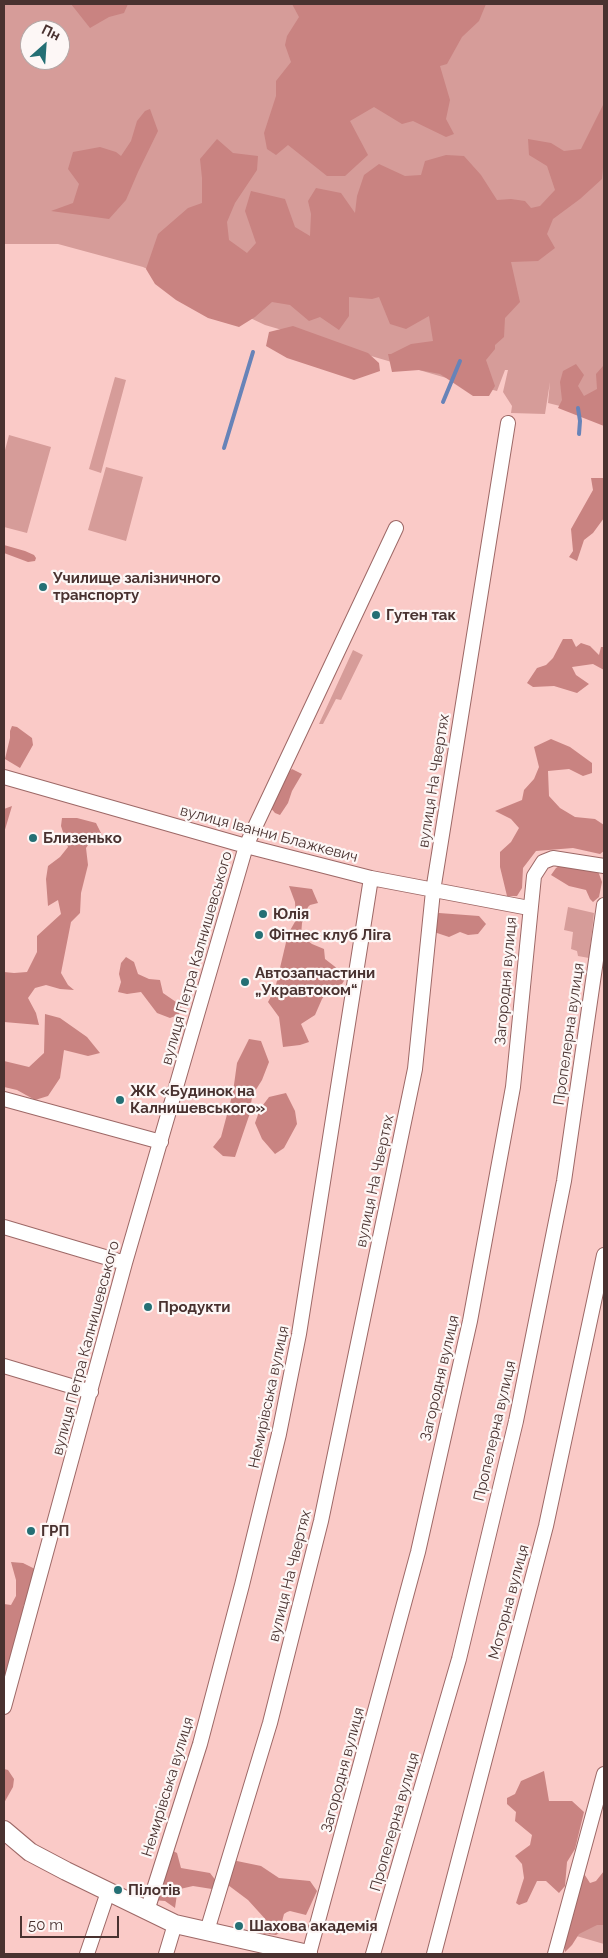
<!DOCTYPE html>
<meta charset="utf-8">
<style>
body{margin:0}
#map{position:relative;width:608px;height:1958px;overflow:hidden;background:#facac7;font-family:Raleway,sans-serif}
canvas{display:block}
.frame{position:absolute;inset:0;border:5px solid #493230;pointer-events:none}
.north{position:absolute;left:20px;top:20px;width:50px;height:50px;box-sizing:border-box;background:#fdf7f6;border:1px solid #b5a8a7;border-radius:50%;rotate:26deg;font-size:14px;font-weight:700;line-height:20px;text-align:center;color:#493230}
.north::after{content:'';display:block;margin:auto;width:18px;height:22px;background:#246f74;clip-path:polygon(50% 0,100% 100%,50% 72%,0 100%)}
.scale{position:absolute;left:20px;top:1916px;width:99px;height:22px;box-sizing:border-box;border:2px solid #493230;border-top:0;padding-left:6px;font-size:15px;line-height:18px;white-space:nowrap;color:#493230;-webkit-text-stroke:4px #fdf7f6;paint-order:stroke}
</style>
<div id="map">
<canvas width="608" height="1958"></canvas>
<div class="frame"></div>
<div class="north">Пн</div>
<div class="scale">50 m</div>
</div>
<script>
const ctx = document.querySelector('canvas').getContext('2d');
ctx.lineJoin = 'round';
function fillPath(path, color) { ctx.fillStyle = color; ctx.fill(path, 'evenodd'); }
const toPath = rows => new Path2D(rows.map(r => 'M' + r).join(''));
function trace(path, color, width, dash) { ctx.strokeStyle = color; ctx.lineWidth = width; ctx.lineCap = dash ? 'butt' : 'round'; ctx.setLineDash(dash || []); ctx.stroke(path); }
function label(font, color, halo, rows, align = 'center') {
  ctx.font = font + ' Raleway,sans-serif'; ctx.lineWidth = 4.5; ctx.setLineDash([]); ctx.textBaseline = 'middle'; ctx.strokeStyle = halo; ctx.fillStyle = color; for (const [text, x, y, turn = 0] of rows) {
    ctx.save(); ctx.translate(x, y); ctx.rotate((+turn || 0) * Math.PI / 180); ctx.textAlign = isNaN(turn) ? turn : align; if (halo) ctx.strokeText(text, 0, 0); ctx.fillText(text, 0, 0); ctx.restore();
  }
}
fillPath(toPath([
 [4,4,604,4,604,417,548,403,550,382,545,414,511,413,512,406,503,392,508,370,505,370,497,391,443,377,265,325,143,267,58,244,4,244],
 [30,30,60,30,60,60,30,60],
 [115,377,126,380,101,473,89,469],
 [9,435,51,447,27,533,4,527,4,454],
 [106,467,143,477,126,541,88,530],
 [353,650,363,655,341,700,336,699,323,724,319,724],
 [568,907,594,913,589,958,578,956,577,951,571,949,573,932,564,930],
 [604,1918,604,1944,573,1935]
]), '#d69c99');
fillPath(toPath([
 [71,4,128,4,124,13,109,17,90,28],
 [292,4,486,4,479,21,462,37,447,64,440,66,450,100,446,119,454,134,446,137,413,121,402,124,374,107,350,121,368,155,345,176,327,176,288,145,276,155,267,149,264,133,276,96,276,81,291,62,285,45,287,36,299,17],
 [604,103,604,156,602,179,580,199,553,219,547,234,555,248,538,261,511,262,520,302,505,318,504,337,495,345,495,349,486,360,495,386,489,396,473,396,440,374,419,370,392,372,388,354,391,354,411,344,433,341,429,316,406,329,390,324,379,297,372,299,349,297,349,316,339,330,320,317,309,321,290,305,272,302,255,317,239,327,208,318,176,300,155,284,146,269,158,234,188,208,202,203,202,178,200,159,217,139,233,153,258,156,257,170,235,203,227,222,229,240,247,253,256,243,245,211,251,191,285,199,295,227,310,236,311,214,308,201,316,188,341,193,355,213,357,196,364,175,379,164,405,176,421,175,425,161,446,155,464,156,481,175,497,200,511,199,525,201,531,208,540,206,555,190,547,166,529,155,528,139,551,143,564,151,581,149],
 [150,109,158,131,138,172,126,200,109,219,51,211,73,203,79,184,68,169,73,152,100,147,116,152,121,156,131,141,137,121,145,111],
 [293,326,368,353,379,363,380,371,354,380,287,358,266,346,269,332],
 [576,364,584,375,578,386,584,396,597,389,596,374,603,366,604,366,604,426,558,408,562,400,560,382,563,371],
 [591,478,604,478,604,518,593,533,584,540,577,561,569,557,573,551,571,529,593,490],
 [4,545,25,551,34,555,36,558,35,561,28,562,4,553],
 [563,639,572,639,576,647,581,643,590,646,599,655,601,647,604,647,604,670,593,664,572,667,576,675,589,684,577,693,554,686,533,687,527,683,537,668,546,665,553,658],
 [12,726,17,727,32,738,33,745,20,768,5,759,10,738,10,731],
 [551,739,570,747,592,763,592,773,583,776,569,769,548,771,549,796,560,808,575,817,595,819,604,825,604,851,600,854,573,848,536,851,523,868,522,888,517,896,507,896,500,867,500,852,511,842,519,828,511,819,495,811,522,800,524,790,534,779,539,767,534,747],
 [292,769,302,774,292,791,288,803,280,815,275,813,269,806,284,776],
 [12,806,4,833,4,809],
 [62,818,77,818,96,823,102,835,92,839,86,848,88,865,81,893,80,913,71,922,61,973,68,985,74,990,60,989,46,985,35,988,28,998,36,1013,39,1025,4,1022,4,972,14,973,27,972,37,952,37,936,61,914,58,900,48,906,46,879,48,866,60,857,68,847,61,826],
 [566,862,595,863,602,882,599,897,593,902,590,899,586,890,569,886,551,875,556,868],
 [289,886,312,889,318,903,310,905,308,907,302,923,301,936,312,944,324,949,325,959,347,976,342,984,331,987,322,999,315,1015,301,1024,309,1042,300,1045,283,1047,279,1017,268,1002,275,989,288,934,296,920,295,902],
 [439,913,479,916,486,924,478,934,468,935,460,932,449,937,434,932,433,917],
 [126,957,134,962,138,974,149,979,160,980,163,993,176,1002,183,1009,178,1015,170,1018,157,1013,141,992,127,994,118,992,121,982,119,974,121,963],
 [45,1014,60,1018,87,1037,100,1053,88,1056,64,1050,60,1078,48,1096,35,1100,17,1090,4,1087,4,1061,29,1067,44,1053],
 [249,1039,261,1041,269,1062,262,1080,252,1096,250,1113,235,1157,223,1156,213,1147,221,1137,233,1092,237,1063],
 [286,1093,295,1111,297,1124,284,1148,275,1154,262,1139,255,1123,260,1109,269,1097],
 [11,1562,23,1563,37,1570,23,1607,25,1627,4,1703,4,1604,11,1605,16,1596,16,1580],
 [4,1769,8,1770,14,1779,13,1787,4,1803],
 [544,1771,549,1801,572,1801,584,1812,575,1849,567,1862,565,1886,559,1893,546,1881,537,1881,527,1902,519,1905,516,1903,524,1878,522,1864,515,1856,530,1845,532,1835,515,1821,516,1812,507,1804,507,1798,515,1794,521,1781],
 [169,1849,177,1853,181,1868,210,1873,217,1882,212,1889,193,1886,180,1889,177,1894,175,1908,165,1901,153,1900],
 [232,1860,261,1866,279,1878,310,1881,317,1891,306,1915,290,1911,287,1912,284,1914,279,1933,276,1935,259,1933,267,1921,248,1900,228,1885],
 [579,1866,590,1883,596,1881,604,1871,604,1925,597,1925,579,1934,572,1945,565,1952,563,1930]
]), '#c98381');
trace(toPath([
 [443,402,460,361],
 [578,408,580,421,579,434],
 [224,448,253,352]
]), '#6783b8', 4);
const minor = toPath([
 [4,777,246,846,371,878,529,908],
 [4,1099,161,1142],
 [4,1227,125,1263],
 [4,1366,91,1392],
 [4,1707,125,1263,246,846,396,528],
 [147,1911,200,1744,242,1585,279,1434,299,1334,371,878],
 [207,1931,270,1723,321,1521,415,1069,433,891,508,423],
 [87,1954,108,1892],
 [166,1954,175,1924],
 [309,1954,418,1552,470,1321,513,1087,534,876,543,862,553,858,604,866],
 [373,1954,459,1659,516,1421,564,1181,604,905],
 [434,1954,546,1526,604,1255],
 [555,1954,604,1774]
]);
const tertiary = toPath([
 [4,1830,30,1852,66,1871,175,1924,308,1954]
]);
trace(minor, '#9d6866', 16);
trace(tertiary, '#9d6866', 20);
trace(minor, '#fff', 14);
trace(tertiary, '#fff', 18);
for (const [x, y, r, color] of [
 [43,587,5,"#246f74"],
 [376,615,5,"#246f74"],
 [33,838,5,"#246f74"],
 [263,914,5,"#246f74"],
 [259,935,5,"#246f74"],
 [245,982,5,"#246f74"],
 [120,1100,5,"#246f74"],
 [148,1307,5,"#246f74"],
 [31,1531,5,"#246f74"],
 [118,1890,5,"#246f74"],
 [239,1926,5,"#246f74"]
]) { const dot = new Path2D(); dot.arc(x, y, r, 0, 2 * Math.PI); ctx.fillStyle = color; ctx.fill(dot); trace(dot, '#fdf7f6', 2); }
label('bold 15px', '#493230', '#fdf7f6', [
 ["Училище залізничного",53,578],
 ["транспорту",53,595],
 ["Гутен так",386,615],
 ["Близенько",43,838],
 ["Юлія",273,914],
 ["Фітнес клуб Ліга",269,935],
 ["Автозапчастини",255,973],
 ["„Укравтоком“",255,990],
 ["ЖК «Будинок на",130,1091],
 ["Калнишевського»",130,1108],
 ["Продукти",158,1307],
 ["ГРП",41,1531],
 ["Пілотів",128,1890],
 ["Шахова академія",249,1926]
], 'left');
label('15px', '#493230', '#fdf7f6', [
 ["вулиця На Чвертях",434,781,-81],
 ["вулиця Іванни Блажкевич",269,834,15],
 ["вулиця Петра Калнишевського",197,958,-74],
 ["Загородня вулиця",506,981,-85],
 ["Пропелерна вулиця",569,1034,-82],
 ["вулиця На Чвертях",375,1181,-78],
 ["вулиця Петра Калнишевського",86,1348,-75],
 ["Загородня вулиця",440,1378,-77],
 ["Немирівська вулиця",269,1397,-78],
 ["Пропелерна вулиця",495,1431,-77],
 ["вулиця На Чвертях",290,1576,-76],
 ["Моторна вулиця",509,1602,-75],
 ["Загородня вулиця",343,1770,-75],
 ["Немирівська вулиця",168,1787,-73],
 ["Пропелерна вулиця",395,1822,-74]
]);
</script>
